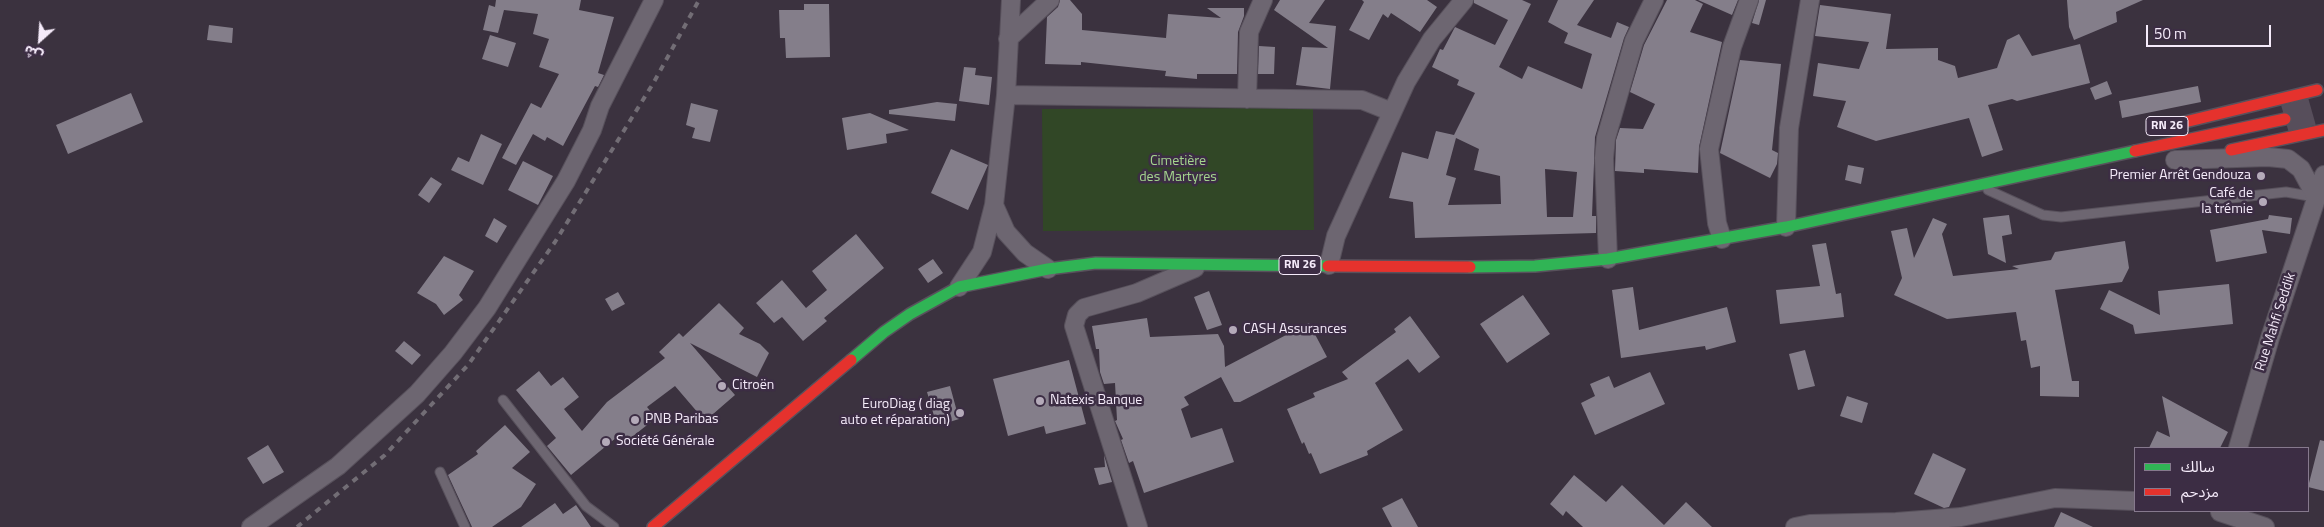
<!DOCTYPE html>
<meta charset="utf-8">
<style>
body{margin:0}
#map{position:relative;width:2324px;height:527px;overflow:hidden;background:#3b323f;font-family:"Titillium Web","Noto Sans Arabic",sans-serif}
canvas{display:block}
.legend{position:absolute;left:2134px;top:447px;width:175px;height:65px;box-sizing:border-box;background:#3c2d44;border:1px solid #86798d;margin:0;padding:6px 9px;list-style:none;font-size:15px;color:#f5ebfa}
.legend li{display:flex;align-items:center;gap:10px;height:25px}
.legend b{width:25px;border:1px solid #86798d}
.north{position:absolute;left:15px;top:15px;width:50px;height:50px;-webkit-text-stroke:4px #3c2d44;paint-order:stroke;rotate:206deg;font-size:14px;font-weight:700;line-height:20px;text-align:center;color:#f5ebfa}
.north::after{content:'';display:block;margin:auto;width:18px;height:22px;background:#f5ebfa;clip-path:polygon(50% 0,100% 100%,50% 72%,0 100%)}
.scale{position:absolute;left:2146px;top:25px;width:125px;height:22px;box-sizing:border-box;border:2px solid #f5ebfa;border-top:0;padding-left:6px;font-size:15px;line-height:18px;white-space:nowrap;color:#f5ebfa;-webkit-text-stroke:4px #3c2d44;paint-order:stroke}
</style>
<div id="map">
<canvas width="2324" height="527"></canvas>
<ul class="legend">
<li><b style="height:6px;background:#30b455"></b>سالك</li>
<li><b style="height:6px;background:#e5322d"></b>مزدحم</li>
</ul>
<div class="north">ش</div>
<div class="scale">50 m</div>
</div>
<script>
const ctx = document.querySelector('canvas').getContext('2d');
ctx.lineJoin = 'round';
function fillPath(path, color) { ctx.fillStyle = color; ctx.fill(path, 'evenodd'); }
const toPath = rows => new Path2D(rows.map(r => 'M' + r).join(''));
function trace(path, color, width, dash) { ctx.strokeStyle = color; ctx.lineWidth = width; ctx.lineCap = dash ? 'butt' : 'round'; ctx.setLineDash(dash || []); ctx.stroke(path); }
function label(font, color, halo, rows, align = 'center') {
  ctx.font = font + ' "Titillium Web",sans-serif'; ctx.lineWidth = 5; ctx.setLineDash([]); ctx.textBaseline = 'middle'; ctx.strokeStyle = halo; ctx.fillStyle = color; for (const [text, x, y, turn = 0] of rows) {
    ctx.save(); ctx.translate(x, y); ctx.rotate((+turn || 0) * Math.PI / 180); ctx.textAlign = isNaN(turn) ? turn : align; if (halo) ctx.strokeText(text, 0, 0); ctx.fillText(text, 0, 0); ctx.restore();
  }
}
fillPath(toPath([
 [1313,108,1314,230,1043,231,1042,109]
]), '#314726');
fillPath(toPath([
 [496,0,581,0,579,10,614,17,598,73,604,75,598,87,595,86,563,146,547,137,545,141,533,134,516,165,502,158,531,103,541,108,559,74,539,67,549,39,533,34,538,14,504,10,498,33,483,30,489,5,495,7],
 [1060,0,1070,0,1082,14,1082,30,1166,38,1168,14,1221,18,1207,8,1244,8,1244,16,1238,32,1237,74,1197,74,1197,79,1165,76,1166,71,1081,62,1081,65,1045,64,1047,17,1058,7],
 [1280,0,1325,0,1309,23,1336,26,1330,89,1296,85,1302,47,1328,48,1274,10],
 [1362,0,1427,0,1437,7,1420,32,1391,13,1388,18,1383,14,1369,40,1349,30,1364,2],
 [1474,0,1522,0,1531,4,1499,67,1522,79,1528,66,1582,89,1592,54,1564,43,1568,33,1548,22,1558,0,1594,0,1577,25,1611,38,1617,22,1629,27,1624,38,1595,137,1592,216,1596,216,1596,233,1415,238,1413,202,1389,198,1402,152,1428,159,1436,131,1454,135,1475,93,1457,85,1459,80,1432,67,1440,49,1443,50,1455,27,1495,45,1508,20,1474,3],
 [1456,138,1479,149,1474,170,1500,176,1501,204,1448,205,1456,178,1446,175],
 [1545,169,1577,172,1573,217,1547,217],
 [1667,0,1695,0,1703,4,1690,32,1722,42,1699,147,1698,173,1644,169,1644,173,1615,171,1616,140,1620,128,1643,129,1655,104,1630,92,1644,45],
 [1698,0,1738,0,1732,15],
 [1759,0,1766,0,1759,25,1752,23],
 [2067,0,2143,0,2116,12,2117,22,2074,40,2069,27],
 [804,4,829,4,830,57,786,58,785,38,780,38,779,10,804,10],
 [1820,5,1891,14,1886,49,1938,48,1938,60,1955,66,1958,78,1997,68,2007,40,2019,34,2032,56,2080,44,2090,83,2017,101,2012,99,1988,105,2003,150,1982,157,1969,118,1876,141,1837,127,1846,101,1813,96,1818,63,1859,69,1869,42,1815,36],
 [209,25,233,28,232,43,207,40],
 [490,35,516,43,508,67,482,59],
 [1259,46,1275,47,1274,74,1258,74],
 [1740,60,1781,64,1772,150,1778,153,1777,164,1770,178,1720,153],
 [964,67,976,68,975,75,992,77,989,105,959,101],
 [2107,81,2112,94,2095,100,2090,88],
 [2198,86,2201,102,2122,118,2119,101],
 [131,93,143,122,68,154,56,125],
 [937,102,957,104,955,121,889,114,889,110],
 [691,103,718,110,710,142,692,138,695,128,686,125],
 [870,113,909,130,886,134,887,143,847,150,842,118],
 [481,134,502,144,483,185,451,170,458,157,469,162],
 [951,149,988,165,968,210,931,193],
 [523,161,553,176,538,205,508,190],
 [1848,165,1864,168,1861,184,1845,180],
 [431,177,442,184,429,203,418,195],
 [2009,215,2012,234,2002,236,2006,263,1988,254,1983,218],
 [2269,215,2292,218,2290,234,2262,230,2267,253,2216,262,2210,230,2268,219],
 [494,218,507,226,497,243,485,236],
 [1933,218,1947,224,1942,234,1953,276,2019,269,2012,266,2051,260,2055,252,2125,241,2129,268,2122,282,2055,290,2072,381,2079,381,2079,397,2040,396,2040,366,2031,368,2026,340,2021,341,2016,312,1947,319,1894,295,1902,278,1891,231,1907,228,1914,258],
 [856,234,884,268,824,318,827,321,803,341,782,317,774,323,756,303,782,280,806,308,827,290,812,271],
 [1826,243,1836,294,1841,293,1844,317,1780,324,1776,290,1820,286,1812,245],
 [444,256,474,271,459,295,463,300,444,315,436,304,417,293],
 [933,259,943,273,928,283,918,269],
 [2229,284,2233,324,2135,334,2133,325,2100,309,2109,290,2160,315,2158,291],
 [1633,287,1639,330,1727,307,1736,342,1706,350,1705,346,1621,358,1612,290],
 [1209,291,1222,325,1207,330,1194,297],
 [618,292,625,304,612,311,605,299],
 [1523,295,1550,334,1507,363,1480,324],
 [719,303,744,328,739,334,760,344,769,353,757,377,690,343,735,395,705,421,675,386,647,407,656,418,623,444,617,437,571,475,547,446,556,438,516,390,539,371,551,386,563,377,579,397,564,409,582,431,607,402,665,358,659,352,679,333,683,337],
 [1410,316,1440,357,1419,373,1408,359,1375,383,1403,430,1367,451,1368,455,1320,474,1311,453,1309,454,1304,442,1302,444,1287,409,1315,397,1313,393,1348,379,1342,372,1396,332,1394,329],
 [1147,318,1150,337,1218,334,1224,346,1225,367,1309,323,1327,357,1240,402,1234,402,1221,377,1184,397,1189,405,1181,409,1191,438,1222,428,1234,462,1144,493,1133,461,1129,463,1121,440,1123,439,1115,421,1117,420,1115,383,1104,384,1100,372,1099,349,1096,349,1092,326],
 [404,341,421,355,412,365,395,351],
 [1805,350,1815,386,1798,390,1789,354],
 [1069,360,1086,424,1046,434,1044,426,1008,436,993,379],
 [1650,372,1665,404,1595,435,1581,403,1595,396,1590,384,1609,376,1614,388],
 [950,386,959,419,937,426,927,392],
 [1847,396,1868,403,1862,423,1840,416],
 [2162,396,2228,432,2220,448,2149,448,2157,431,2170,437],
 [505,425,530,452,512,468,536,484,521,507,492,527,472,527,448,475,478,454,476,451],
 [2320,440,2324,441,2324,491,2308,487],
 [268,445,284,472,263,484,247,458],
 [1933,453,1966,469,1949,507,1944,508,1914,494],
 [1104,455,1112,482,1099,485,1094,468,1105,467],
 [1574,475,1606,502,1622,485,1664,525,1686,502,1712,527,1583,527,1566,511,1563,516,1550,504],
 [1402,498,1418,527,1392,527,1382,508],
 [555,503,563,514,576,505,591,527,521,527],
 [2061,512,2093,527,2054,527]
]), '#847e8a');
trace(toPath([
 [2285,119,2324,108]
]), '#574e5b', 28, [28, 14]);
const lane = toPath([
 [1988,190,2043,215,2061,217,2286,192,2315,197],
 [503,400,586,506,614,527],
 [440,472,465,527]
]);
const street = toPath([
 [1008,39,1050,0],
 [1006,95,1362,100,1392,112],
 [1247,99,1249,32,1263,0],
 [2175,160,2268,157,2288,159,2301,169,2316,197],
 [994,205,1006,232,1025,253,1048,269],
 [1786,227,1789,128,1810,0],
 [1722,239,1717,223,1709,149,1732,47,1749,0],
 [1608,259,1604,158,1606,138,1634,41,1654,0],
 [1329,265,1336,236,1406,82,1432,39,1464,0],
 [959,287,982,252,994,205,1006,95,1011,0],
 [2238,448,2270,338,2324,175],
 [2220,512,2265,527],
 [251,527,338,466,417,394,453,353,487,308,566,181,592,130,600,106,654,0],
 [1138,527,1074,326,1077,315,1084,308,1137,293,1195,268],
 [1795,527,1810,524,1896,522,1961,517,2055,498,2135,501]
]);
const fast = toPath([
 [1470,267,1535,266,1608,259,1786,227,2135,151],
 [851,360,884,332,910,314,959,287,1048,269,1096,263,1328,266]
]);
const jam = toPath([
 [2160,128,2317,90],
 [2231,150,2324,130],
 [2135,151,2285,119],
 [1328,266,1470,267],
 [653,527,851,360]
]);
trace(lane, '#58515c', 11);
trace(street, '#58515c', 20);
trace(fast, '#58515c', 14);
trace(jam, '#58515c', 14);
trace(lane, '#6d6671', 9);
trace(street, '#6d6671', 18);
trace(fast, '#30b455', 11);
trace(jam, '#e5322d', 11);
trace(toPath([
 [297,527,385,455,468,365,555,242,654,82,699,0]
]), '#726d75', 4, [6, 6]);
for (const [x, y, r, color] of [
 [2261,176,5,"#b4aab9"],
 [2263,202,5,"#b4aab9"],
 [1233,330,5,"#b4aab9"],
 [722,386,5,"#b4aab9"],
 [1040,401,5,"#b4aab9"],
 [960,413,5,"#b4aab9"],
 [635,420,5,"#b4aab9"],
 [606,442,5,"#b4aab9"]
]) { const dot = new Path2D(); dot.arc(x, y, r, 0, 2 * Math.PI); ctx.fillStyle = color; ctx.fill(dot); trace(dot, '#3c2d44', 2); }
for (const [x, y, w] of [
 [2167,126,42],
 [1300,265,42]
]) { const box = new Path2D(); box.roundRect(x - w / 2, y - 9.5, w, 19, 4); ctx.fillStyle = '#3c2d44'; ctx.fill(box); trace(box, '#f5ebfa', 1); }
label('bold 12px', '#f5ebfa', null, [
 ["RN 26",2167,126],
 ["RN 26",1300,265]
]);
label('14px', '#a4d58e', '#3c2d44', [
 ["Cimetière",1178,162],
 ["des Martyres",1178,178]
]);
label('14px', '#f5ebfa', '#3c2d44', [
 ["Premier Arrêt Gendouza",2251,176,"right"],
 ["Café de",2253,194,"right"],
 ["la trémie",2253,210,"right"],
 ["CASH Assurances",1243,330],
 ["Citroën",732,386],
 ["Natexis Banque",1050,401],
 ["EuroDiag ( diag",950,405,"right"],
 ["auto et réparation)",950,421,"right"],
 ["PNB Paribas",645,420],
 ["Société Générale",616,442]
], 'left');
label('14px', '#f5ebfa', '#3c2d44', [
 ["Rue Mahfi Seddik",2276,322,-72]
]);
</script>
